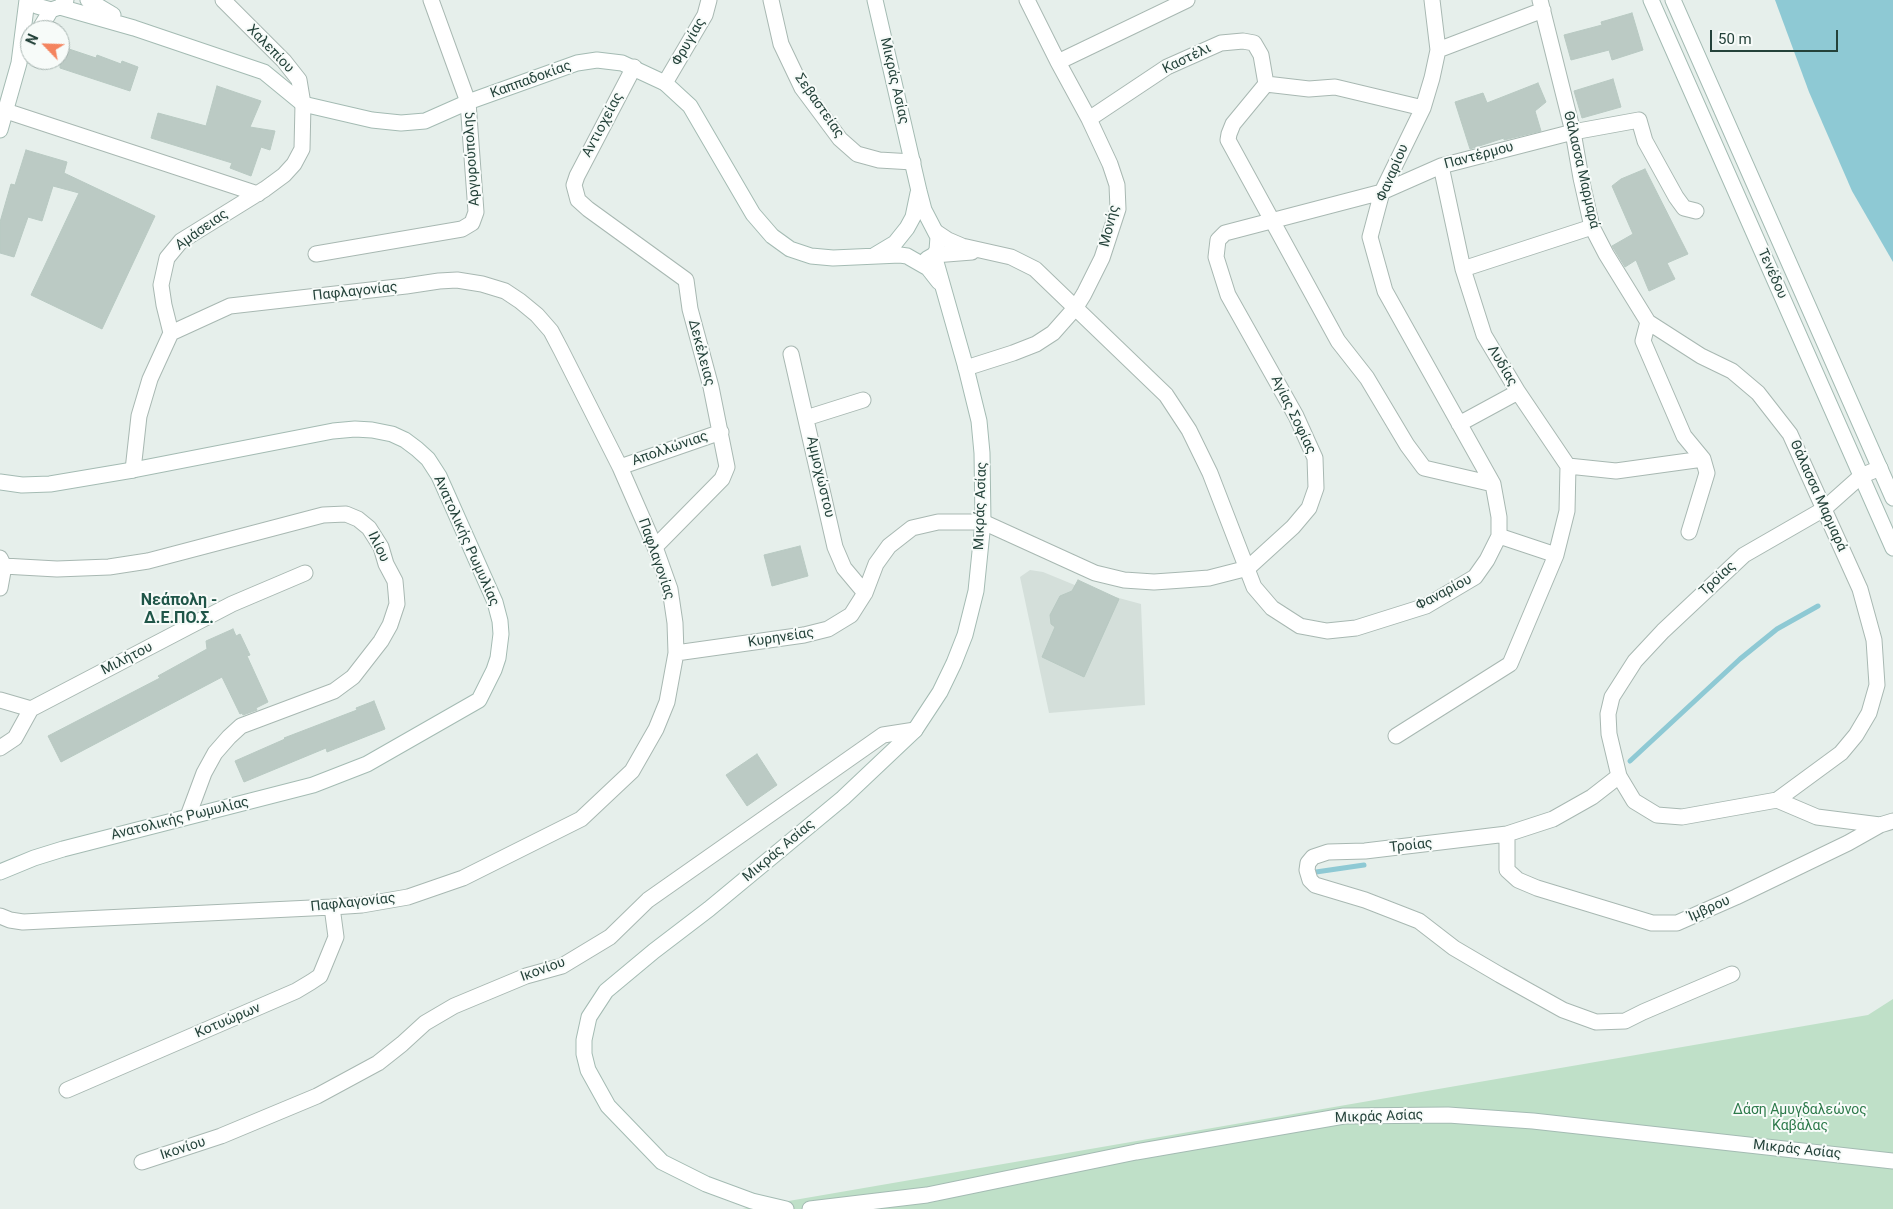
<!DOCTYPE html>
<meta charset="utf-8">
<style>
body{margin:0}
#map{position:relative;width:1893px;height:1209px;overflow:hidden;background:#e6efeb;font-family:Roboto,sans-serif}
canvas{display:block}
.north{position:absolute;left:20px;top:20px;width:50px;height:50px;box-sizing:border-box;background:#f7fbf9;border:1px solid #a3b1ad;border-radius:50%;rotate:294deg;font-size:14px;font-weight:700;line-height:20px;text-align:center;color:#24423a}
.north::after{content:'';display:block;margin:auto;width:18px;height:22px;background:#f4845f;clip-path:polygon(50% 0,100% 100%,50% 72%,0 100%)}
.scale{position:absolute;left:1710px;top:30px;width:128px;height:22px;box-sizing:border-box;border:2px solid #24423a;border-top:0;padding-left:6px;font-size:15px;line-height:18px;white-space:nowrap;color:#24423a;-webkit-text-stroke:4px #f7fbf9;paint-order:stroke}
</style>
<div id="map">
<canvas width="1893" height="1209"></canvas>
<div class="north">N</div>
<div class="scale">50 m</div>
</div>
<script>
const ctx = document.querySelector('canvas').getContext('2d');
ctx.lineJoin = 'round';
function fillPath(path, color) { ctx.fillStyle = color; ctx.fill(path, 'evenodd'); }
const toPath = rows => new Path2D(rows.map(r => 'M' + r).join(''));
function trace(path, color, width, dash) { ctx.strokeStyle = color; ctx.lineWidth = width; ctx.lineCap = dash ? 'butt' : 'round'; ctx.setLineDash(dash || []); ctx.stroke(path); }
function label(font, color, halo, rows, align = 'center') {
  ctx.font = font + ' Roboto,sans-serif'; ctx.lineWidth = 4; ctx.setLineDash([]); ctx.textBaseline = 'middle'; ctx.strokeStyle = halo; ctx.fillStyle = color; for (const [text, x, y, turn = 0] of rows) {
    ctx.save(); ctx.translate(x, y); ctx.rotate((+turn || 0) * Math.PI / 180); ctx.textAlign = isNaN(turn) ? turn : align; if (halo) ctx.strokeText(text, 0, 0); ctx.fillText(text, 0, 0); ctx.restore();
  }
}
fillPath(toPath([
 [1030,570,1043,572,1082,588,1141,604,1145,705,1049,713,1020,577]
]), '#d4dfda');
fillPath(toPath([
 [1893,999,1893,1209,742,1209,1868,1015]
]), '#bfe0c8');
fillPath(toPath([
 [1775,0,1893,0,1893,262,1852,191,1809,92]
]), '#8ec9d4');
trace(toPath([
 [1630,761,1740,659,1777,629,1818,606],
 [1316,872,1364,865]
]), '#8ec9d4', 5);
const building = toPath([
 [1632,13,1643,50,1612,60,1609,50,1571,60,1564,35,1602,25,1601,22,1632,13],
 [60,46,96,58,97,55,121,64,122,61,138,67,130,91,60,68,60,46],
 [1613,79,1621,107,1582,118,1574,91,1613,79],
 [1538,83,1546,102,1535,111,1541,131,1504,140,1504,138,1470,149,1455,102,1483,93,1487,103,1538,83],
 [217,86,261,101,250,127,275,131,270,150,261,147,251,176,230,168,232,163,151,138,158,113,206,126,217,86],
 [26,150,67,162,64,173,155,216,102,329,31,295,79,193,53,186,42,221,28,217,14,257,0,253,0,222,11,184,15,185,26,150],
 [1645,169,1688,254,1667,263,1675,279,1649,291,1636,260,1625,267,1612,246,1633,234,1612,186,1621,179,1645,169],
 [800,546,808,576,772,586,764,555,800,546],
 [1078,580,1119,599,1084,677,1042,657,1055,627,1051,624,1050,615,1060,596,1072,591,1078,580],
 [233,629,236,636,240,634,250,655,247,656,268,702,256,708,257,710,243,715,242,713,240,714,222,677,61,762,48,736,160,678,158,676,207,649,206,641,233,629],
 [374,701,385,729,327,752,326,748,244,782,235,761,285,739,284,738,357,710,356,708,374,701],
 [757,754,777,785,747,806,726,775,757,754]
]);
fillPath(building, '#bbcac4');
trace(building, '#b8c9c2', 1);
const street = toPath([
 [771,0,781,44,802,88,840,139,857,154,879,160,913,162],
 [1540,0,1573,132,1581,178,1592,227,1606,254,1648,322,1701,356,1732,371,1758,393,1790,434,1860,589,1874,640,1877,685,1869,713,1856,735,1841,753,1777,800,1682,817,1657,815,1634,801,1619,776],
 [1438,50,1543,10],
 [1058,62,1187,0],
 [634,67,577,176,574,185,578,200,588,209,686,280,690,309,711,387,727,467,722,479,655,547],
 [665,83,705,15,709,0],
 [1266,84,1233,124,1229,134,1228,140,1338,341,1367,378,1407,445,1424,468,1493,484],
 [6,111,258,194],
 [1089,119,1167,67,1221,43,1243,41,1254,43,1261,55,1266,84,1309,89,1335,87,1423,108],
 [936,232,948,240,962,246,1011,257,1035,269,1166,395,1189,430,1210,473,1254,587,1272,608,1300,626,1327,631,1356,628,1426,606,1475,577,1487,560,1499,536,1499,517,1493,484,1385,291,1370,237,1382,192,1423,108,1432,78,1438,50,1432,0],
 [316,254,462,229,472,223,476,212,468,102,431,0],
 [934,255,972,252],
 [1463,269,1592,227],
 [1648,322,1643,341,1684,436,1703,459,1707,473,1689,532],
 [791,354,835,547,844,568,865,593],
 [966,368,1013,353,1036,344,1053,333,1076,307,1084,294,1102,258,1118,209,1117,185,1110,164,1089,119,1058,62,1027,0],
 [806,418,863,400],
 [1459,424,1518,392],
 [1568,466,1616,471,1703,459],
 [620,467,721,432],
 [133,470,139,416,150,379,171,333,164,305,161,285,167,258,181,241,265,189,284,175,294,164,302,149,303,104,299,80,284,61,223,0],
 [1499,536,1556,555],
 [0,558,4,566,21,567,57,569,109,567,148,561,323,515,346,514,358,519,369,528,381,547,386,564,395,581,396,592,397,604,390,625,381,641,353,677,334,691,241,726,229,737,215,753,204,773,188,816],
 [0,588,4,566],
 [676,653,804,635,828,629,851,615,865,593,876,564,889,546,912,528,938,522,983,522,1095,573,1124,580,1154,582,1183,580,1209,578,1248,568,1293,527,1309,508,1316,488,1315,458,1296,416,1228,295,1216,257,1218,240,1225,233,1382,192,1441,166,1573,132,1639,120,1645,141,1676,197,1684,208,1696,211],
 [0,700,31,709],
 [31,709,232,604,305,573],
 [1396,736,1510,664,1556,555,1567,511,1568,466,1518,392,1484,335,1463,269,1441,166],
 [0,748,15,738,31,709],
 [1777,800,1817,817,1880,825,1893,821],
 [1507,834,1507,870,1518,880,1537,888,1652,923,1677,923,1736,897,1848,843,1880,825],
 [0,916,10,920,23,922,83,919,332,907,362,905,408,897,463,878,581,819,632,771,656,729,667,702,676,653,675,623,670,589,655,547,620,467,561,350,551,331,537,315,520,301,505,291,482,284,457,280,439,281,406,286,230,306,171,333],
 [1732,974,1643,1012,1625,1021,1596,1022,1563,1010,1500,975,1454,948,1419,921,1365,900,1315,885,1310,880,1307,870,1308,863,1313,857,1328,852,1365,851,1507,834,1553,819,1592,797,1619,776,1609,734,1608,714,1612,697,1635,661,1663,631,1744,555,1824,509,1861,476,1880,468],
 [67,1090,296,991,311,982,320,976,336,937,332,907],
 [142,1162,221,1136,317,1096,378,1063,402,1044,425,1023,454,1006,526,976,562,966,610,937,648,900,883,735,915,730]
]);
const secondary = toPath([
 [32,0,37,6,51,10,60,7,66,0],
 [88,0,113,15],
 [875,0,919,191,924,210,938,237,937,250,934,255,927,259],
 [1651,0,1893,548],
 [1673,0,1893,498],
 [60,7,134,28,264,72,303,104,372,120,401,123,425,121,468,102,577,63,597,60,622,63,665,83,690,106,753,214,772,236,790,249,811,256,833,258,900,255,907,256,928,268,939,282],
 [39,30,51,10],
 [0,130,19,63,27,0],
 [875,255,895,243,907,228,913,217,918,193],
 [0,482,22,485,50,484,133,470,333,431,355,429,372,430,392,434,405,440,417,449,428,459,439,476,495,602,500,621,501,634,498,658,494,670,479,700,367,764,313,785,63,849,34,858,0,872],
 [786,1209,752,1201,706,1184,662,1162,608,1106,588,1070,584,1054,584,1040,589,1017,606,991,654,951,709,909,843,798,915,730,940,692,954,663,965,635,976,591,983,522,982,453,979,421,966,368,934,255],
 [810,1209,927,1195,1136,1152,1344,1116,1448,1115,1533,1121,1893,1161]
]);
trace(street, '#a8b8b2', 17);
trace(secondary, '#a4bbb3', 17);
trace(street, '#fff', 15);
trace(secondary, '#fff', 15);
label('14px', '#24423a', '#f7fbf9', [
 ["Φρυγίας",689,42,-60],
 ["Χαλεπίου",270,49,46],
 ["Καστέλι",1187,59,-26],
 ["Καππαδοκίας",531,80,-20],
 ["Μικράς Ασίας",894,81,77],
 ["Σεβαστείας",819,106,55],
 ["Αντιοχείας",603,125,-62],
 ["Παντέρμου",1479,156,-15],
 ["Αργυρούπολης",472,159,-94],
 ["Θάλασσα Μαρμαρά",1581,170,77],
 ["Φαναρίου",1393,173,-67],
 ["Μονής",1110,226,-76],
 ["Αμάσειας",202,230,-35],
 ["Τενέδου",1772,274,66],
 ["Παφλαγονίας",355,292,-6],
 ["Δεκέλειας",701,353,75],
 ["Λυδίας",1502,366,59],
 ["Αγίας Σοφίας",1293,415,64],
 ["Απολλώνιας",670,449,-19],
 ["Αμμοχώστου",820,477,77],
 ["Θάλασσα Μαρμαρά",1818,496,66],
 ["Μικράς Ασίας",981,506,-88],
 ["Ανατολικής Ρωμυλίας",466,541,66],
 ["Ιλίου",378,547,64],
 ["Παφλαγονίας",656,559,71],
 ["Τροίας",1718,579,-43],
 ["Φαναρίου",1444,593,-28],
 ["Κυρηνείας",781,638,-9],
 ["Μιλήτου",127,659,-27],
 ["Ανατολικής Ρωμυλίας",180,819,-14],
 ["Τροίας",1411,846,-6],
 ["Μικράς Ασίας",779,851,-40],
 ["Παφλαγονίας",353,903,-6],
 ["Ίμβρου",1709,909,-24],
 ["Ικονίου",543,970,-20],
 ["Κοτυώρων",228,1021,-23],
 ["Μικράς Ασίας",1379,1117,-2],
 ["Ικονίου",183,1149,-18],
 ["Μικράς Ασίας",1797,1150,6]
]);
label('14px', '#2d7a4b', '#f7fbf9', [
 ["Δάση Αμυγδαλεώνος",1800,1110],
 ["Καβάλας",1800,1126]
]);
label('bold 16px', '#1f5548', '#f7fbf9', [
 ["Νεάπολη -",179,601],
 ["Δ.Ε.ΠΟ.Σ.",179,619]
]);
</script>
